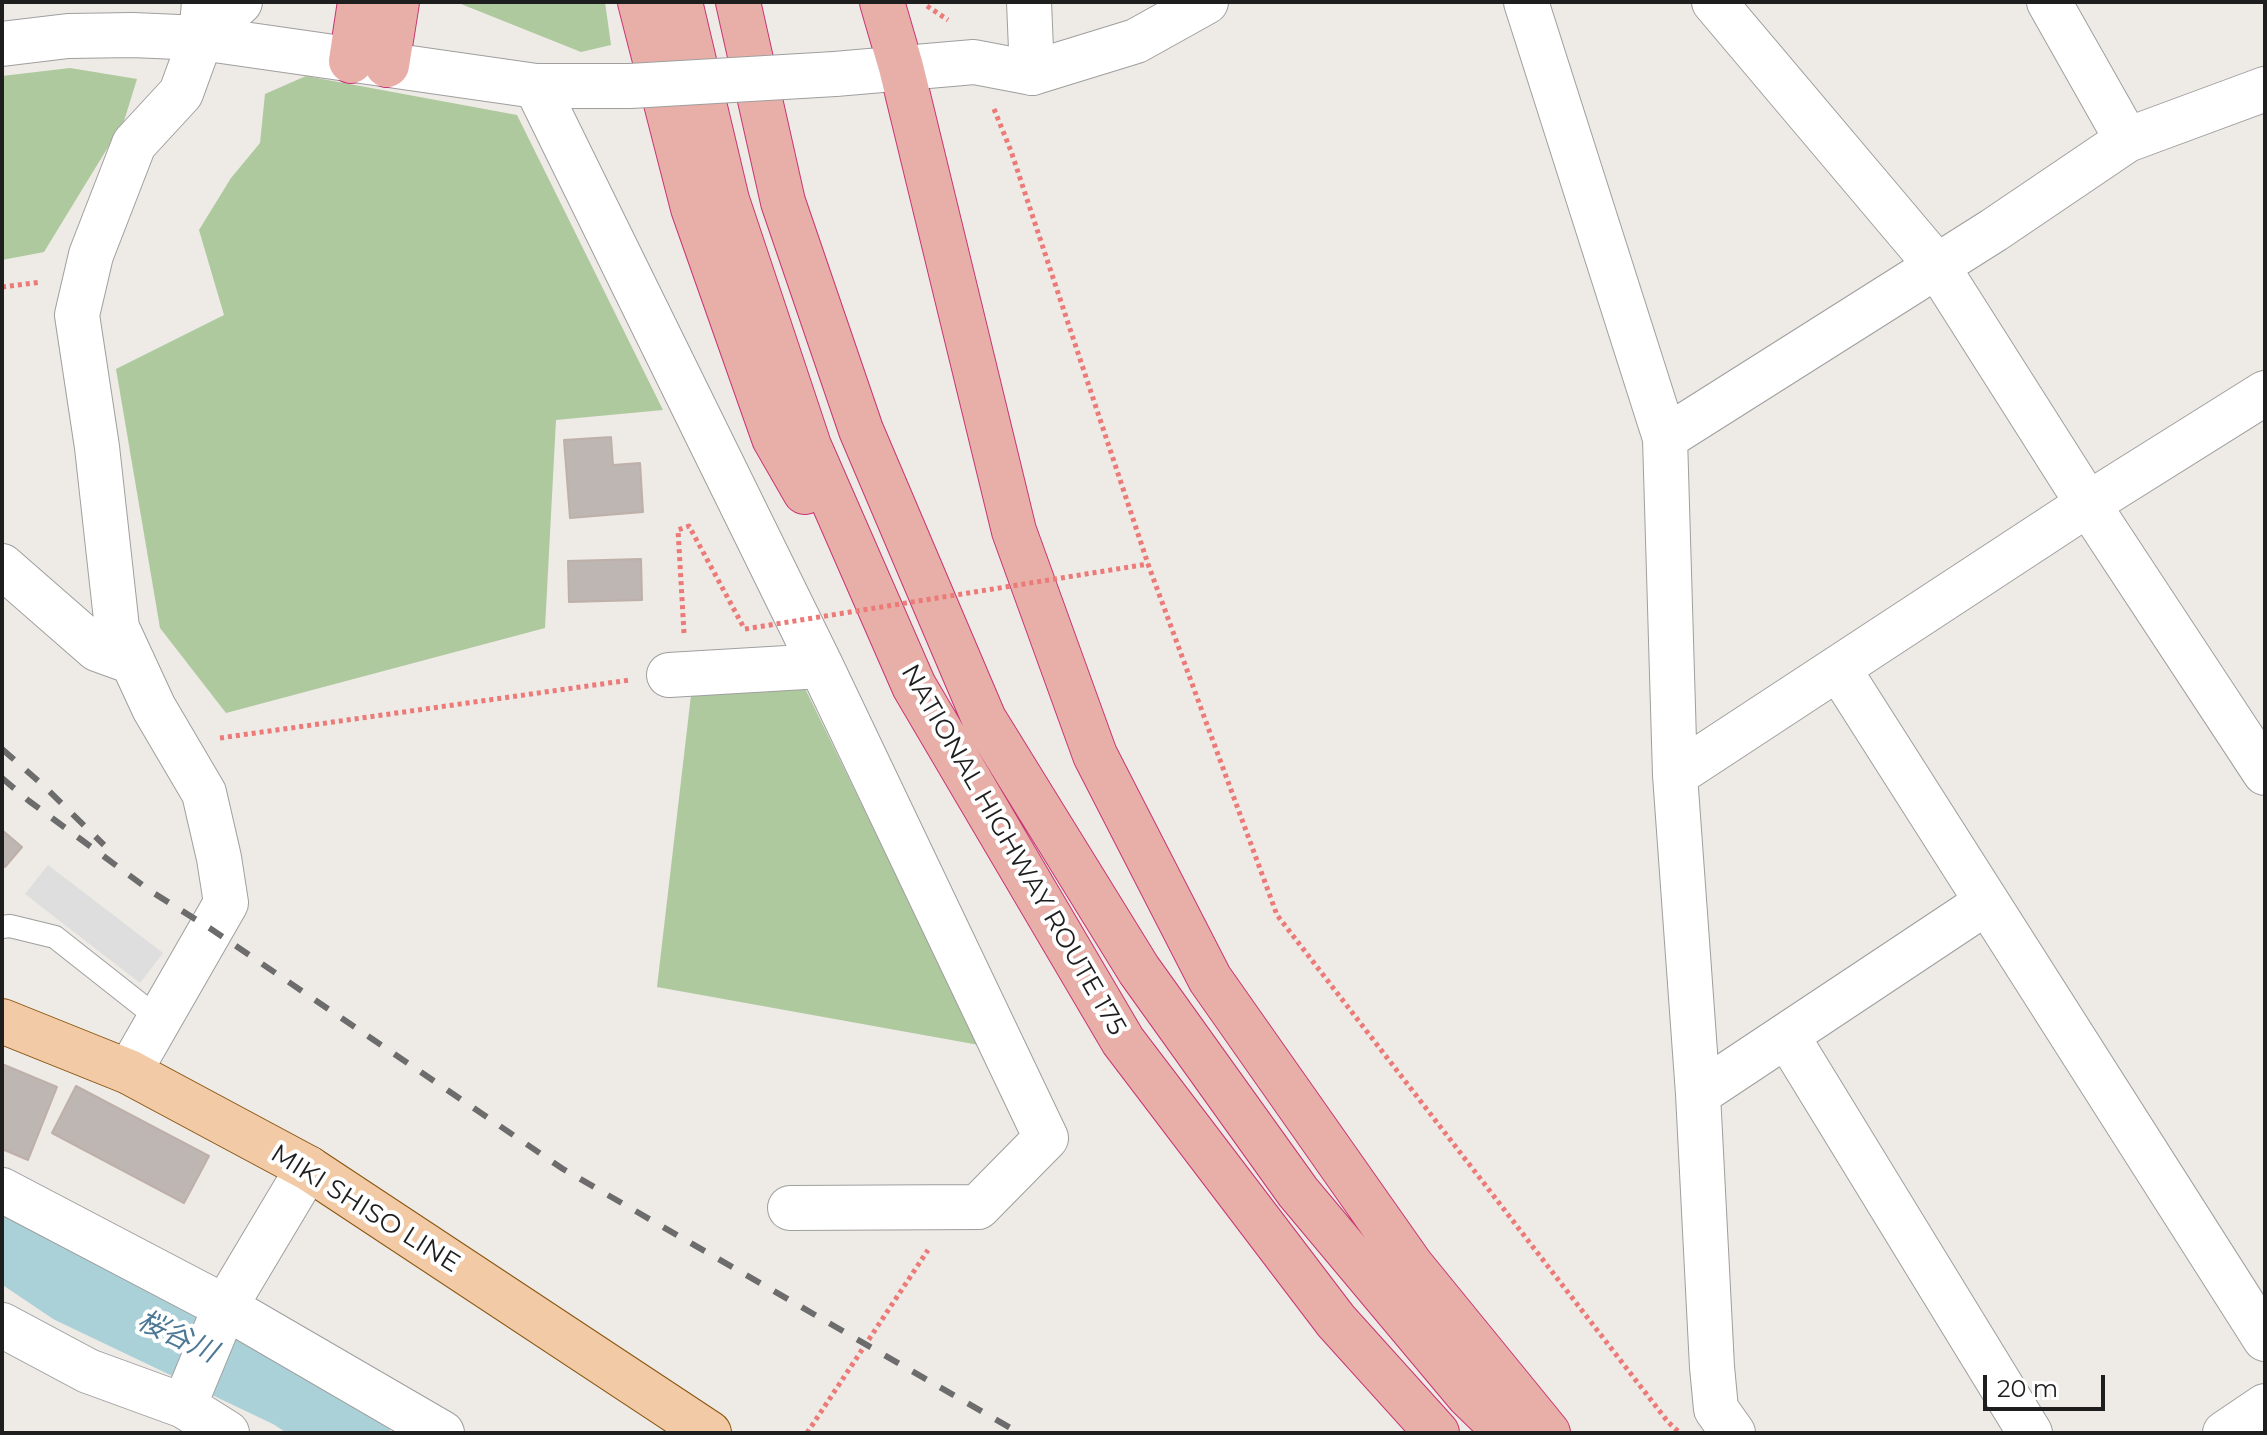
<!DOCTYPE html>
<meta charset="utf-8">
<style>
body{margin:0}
#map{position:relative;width:2267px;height:1435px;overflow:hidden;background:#eeeae5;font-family:Montserrat,sans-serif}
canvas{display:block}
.frame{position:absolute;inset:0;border:4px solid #1e1e1e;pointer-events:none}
.scale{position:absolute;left:1983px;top:1375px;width:122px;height:36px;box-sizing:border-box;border:4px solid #1e1e1e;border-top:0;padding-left:10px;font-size:24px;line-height:28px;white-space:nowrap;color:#1e1e1e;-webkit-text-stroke:6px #fff;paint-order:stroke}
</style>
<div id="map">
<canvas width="2267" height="1435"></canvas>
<div class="frame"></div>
<div class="scale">20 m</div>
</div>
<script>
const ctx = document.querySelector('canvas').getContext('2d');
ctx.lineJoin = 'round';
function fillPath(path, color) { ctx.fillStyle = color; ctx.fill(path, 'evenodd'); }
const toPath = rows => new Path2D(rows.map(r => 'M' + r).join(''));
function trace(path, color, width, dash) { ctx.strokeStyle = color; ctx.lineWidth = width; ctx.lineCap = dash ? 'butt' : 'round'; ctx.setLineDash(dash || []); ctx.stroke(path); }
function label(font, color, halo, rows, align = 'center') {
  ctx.font = font + ' Montserrat,"Noto Sans JP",sans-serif'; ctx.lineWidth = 8; ctx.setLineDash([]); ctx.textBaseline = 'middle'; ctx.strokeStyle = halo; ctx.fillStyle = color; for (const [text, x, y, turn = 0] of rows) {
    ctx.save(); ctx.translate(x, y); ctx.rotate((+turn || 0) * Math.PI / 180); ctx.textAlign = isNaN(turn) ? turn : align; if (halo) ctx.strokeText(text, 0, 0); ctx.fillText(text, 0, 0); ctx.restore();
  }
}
fillPath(toPath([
 [456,2,605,2,611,45,581,52],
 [70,68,137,79,124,121,44,252,2,260,2,76],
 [306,76,517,115,663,410,556,420,545,628,226,713,160,628,116,369,224,315,199,230,231,178,260,143,265,94],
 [798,674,979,1045,657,987,693,678]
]), '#aec99e');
fillPath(toPath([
 [48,865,163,953,140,983,25,894]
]), '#dedede');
trace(toPath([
 [2,1240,72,1287,292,1392,353,1433]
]), '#aad1d7', 74);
const building = toPath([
 [611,437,613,465,640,463,643,512,570,518,564,440,611,437],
 [641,559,642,600,569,602,568,561,641,559],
 [2,830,22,847,5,867,2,865,2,830],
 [2,1064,57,1087,28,1160,2,1149,2,1064],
 [76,1086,209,1156,184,1203,52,1133,76,1086]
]);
fillPath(building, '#beb6b2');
trace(building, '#beb0a9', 2);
const service = toPath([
 [2,927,10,926,55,937,159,1019]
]);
const minor = toPath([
 [1029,2,1032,73],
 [1526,2,1665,438,1675,775,1698,1094,1712,1367,1716,1409,1733,1433],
 [2049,2,2127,140],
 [201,38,240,2],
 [536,86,821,666,1046,1138,978,1207,790,1208],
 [1665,438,1994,230,2127,140,2265,89],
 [2,566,97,649,133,662],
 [1838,668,2265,1339],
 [669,675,821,666],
 [1675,775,2088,504,2265,393],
 [1787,1036,2030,1433],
 [129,1072,226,903,219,858,204,793,154,708,117,628,97,447,77,315,91,255,134,144,181,93,201,38,204,2],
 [1698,1094,1987,902],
 [2,1190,225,1307,442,1433],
 [2,1325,88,1371,184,1406,227,1433],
 [184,1406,225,1307,308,1168]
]);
const tertiary = toPath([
 [1714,2,1937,266,2088,504,2265,773],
 [2,44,68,36,133,35,201,38,536,86,630,86],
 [835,74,974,62,1032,73,1136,41,1206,2],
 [2225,1433,2265,1406]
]);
const primary = toPath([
 [2,1021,129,1072,308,1168,709,1433]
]);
const trunk = toPath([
 [640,2,693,208,774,438,805,492],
 [680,2,727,200,809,446,914,686,1123,1041,1336,1321,1437,1433],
 [738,2,783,202,861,430,984,719,1139,970,1298,1192,1468,1395,1507,1433],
 [882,2,901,67,1014,531,1095,755,1210,979,1411,1265,1548,1433],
 [351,61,360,2],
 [387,65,397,2]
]);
trace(service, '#9f9f9f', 24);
trace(minor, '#9f9f9f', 46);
trace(tertiary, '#9f9f9f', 46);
trace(primary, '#89550f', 46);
trace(trunk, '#c83675', 46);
trace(toPath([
 [927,6,948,20],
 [994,109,1011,151,1148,564,1277,915,1668,1422,1679,1432],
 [2,287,41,282],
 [684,633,678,530,689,526,744,628],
 [220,738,630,680],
 [807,1433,928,1250]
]), '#eb7a78', 5, [4, 4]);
trace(service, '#fff', 22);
trace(minor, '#fff', 44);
trace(tertiary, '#fff', 44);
trace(primary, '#f2caa6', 44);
trace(trunk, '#e8afa8', 44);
trace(toPath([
 [2,749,44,786,104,845],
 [2,778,29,801,152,892,211,929,563,1169,1019,1433]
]), '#6c6c6c', 6, [16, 16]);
const tertiaryBridge = toPath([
 [630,86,835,74]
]);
trace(tertiaryBridge, '#9f9f9f', 46, []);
trace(toPath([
 [745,629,1148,564]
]), '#eb7a78', 5, [4, 4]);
trace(tertiaryBridge, '#fff', 44);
label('26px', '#1e1e1e', '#fff', [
 ["NATIONAL HIGHWAY ROUTE 175",1013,850,60],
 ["MIKI SHISO LINE",365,1209,32]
]);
label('italic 28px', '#4d7895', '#fff', [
 ["桜谷川",177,1337,25]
]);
</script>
